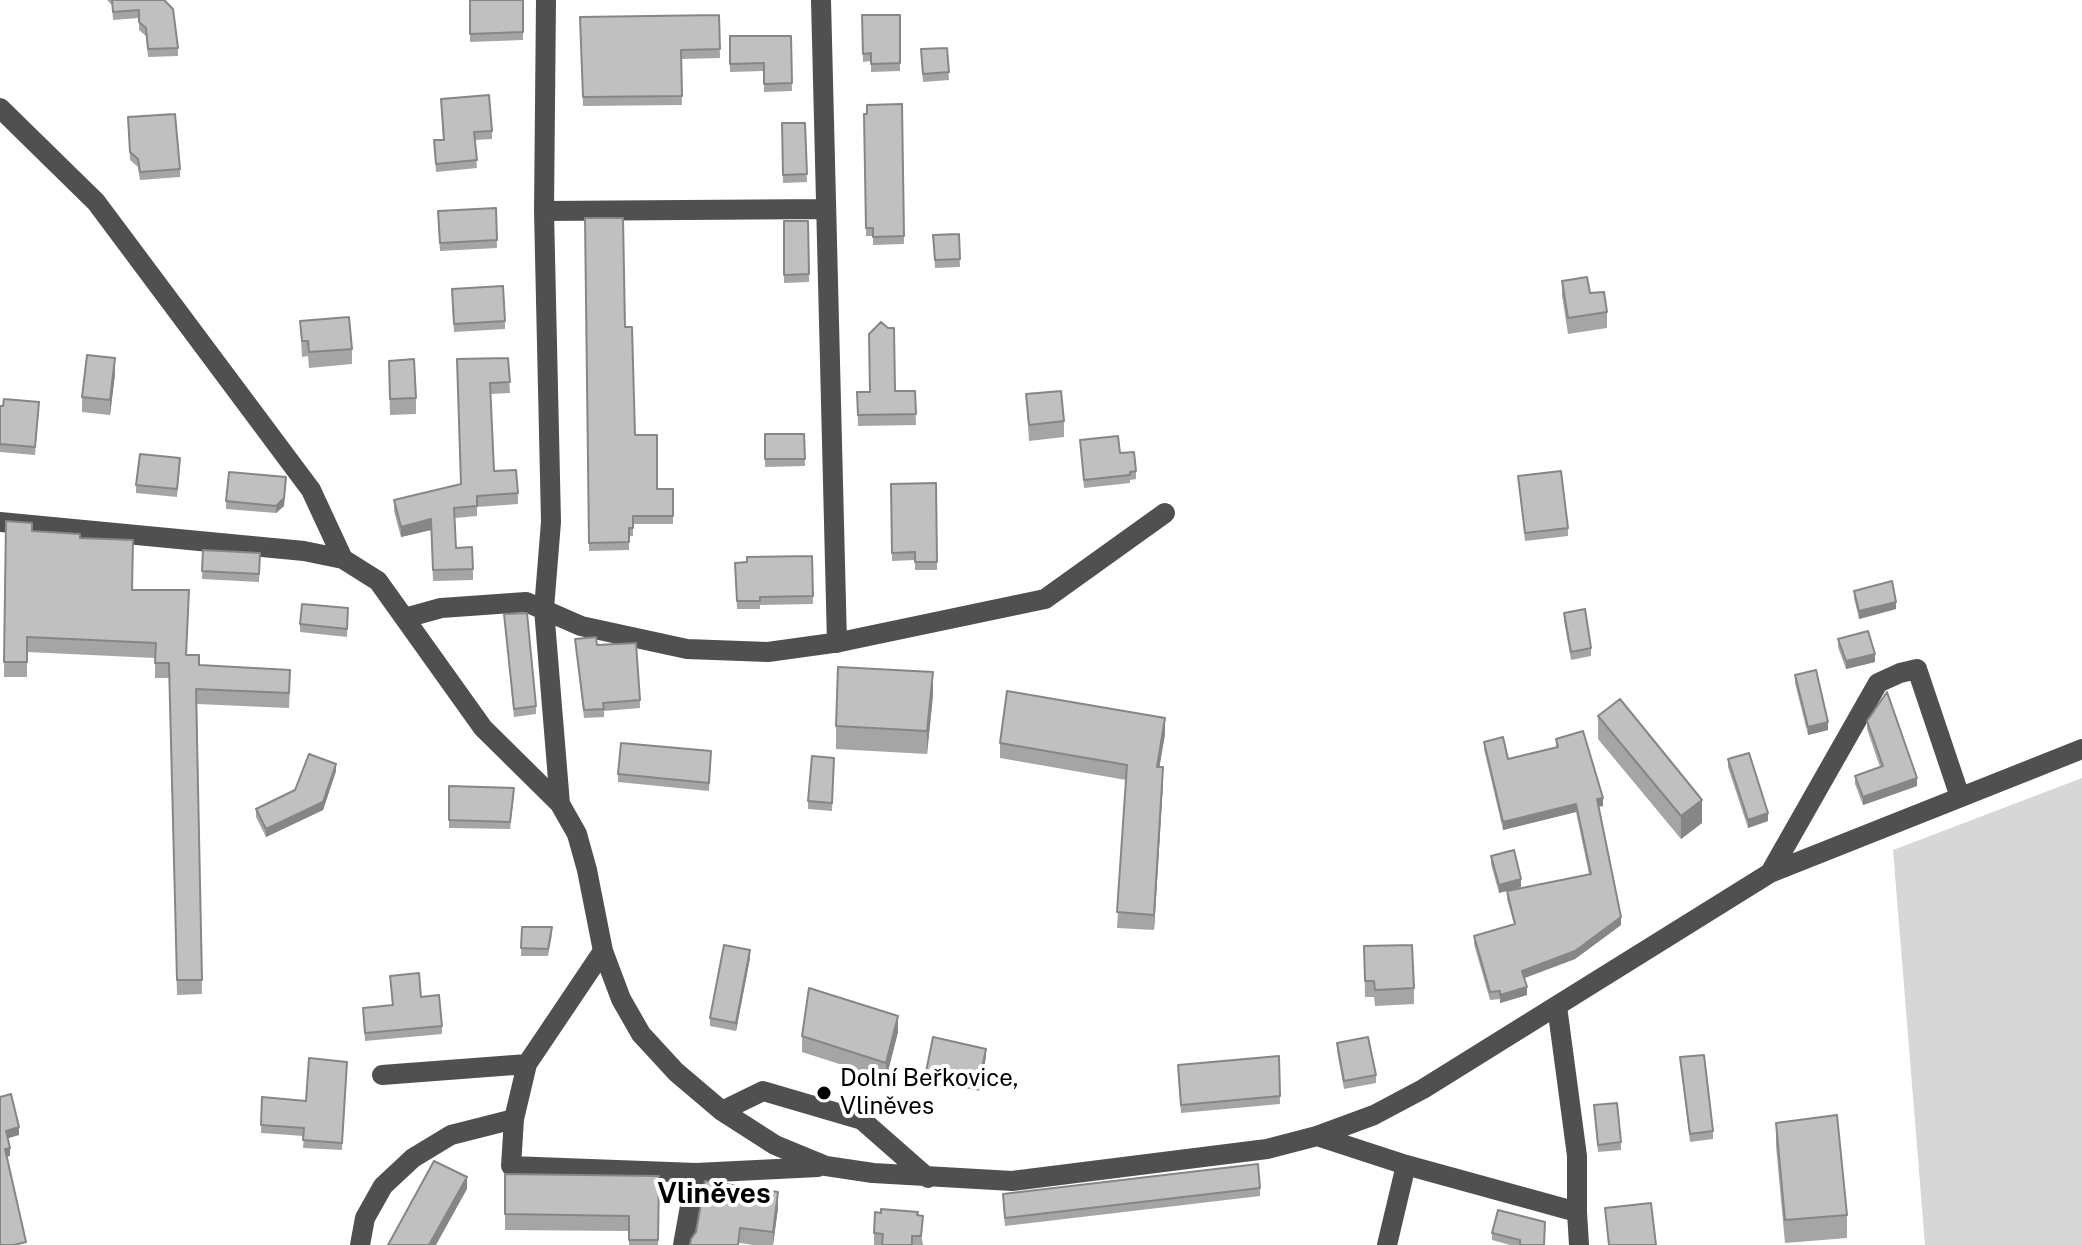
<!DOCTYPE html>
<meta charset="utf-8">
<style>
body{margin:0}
canvas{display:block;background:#fff}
</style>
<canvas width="2082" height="1245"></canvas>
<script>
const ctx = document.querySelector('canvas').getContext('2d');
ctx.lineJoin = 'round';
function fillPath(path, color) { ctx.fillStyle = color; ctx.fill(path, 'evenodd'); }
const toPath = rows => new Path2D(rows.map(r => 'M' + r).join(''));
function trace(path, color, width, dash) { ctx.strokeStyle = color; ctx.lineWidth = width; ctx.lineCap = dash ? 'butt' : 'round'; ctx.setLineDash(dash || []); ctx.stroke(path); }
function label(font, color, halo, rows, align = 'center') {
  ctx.font = font + ' "Public Sans",sans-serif'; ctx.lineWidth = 8; ctx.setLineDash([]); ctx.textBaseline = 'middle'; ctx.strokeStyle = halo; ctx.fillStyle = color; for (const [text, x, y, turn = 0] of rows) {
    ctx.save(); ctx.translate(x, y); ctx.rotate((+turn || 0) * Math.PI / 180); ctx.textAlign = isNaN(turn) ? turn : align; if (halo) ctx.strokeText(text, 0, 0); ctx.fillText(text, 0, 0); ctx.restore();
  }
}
fillPath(toPath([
 [2082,778,2082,1245,1925,1245,1893,850]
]), '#d7d7d7');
trace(toPath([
 [546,0,544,211,551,522,544,609,560,804],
 [821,0,837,643],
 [0,108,96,202,311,490,343,559],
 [544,211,826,209],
 [0,522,304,551,343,559,378,581,483,728,560,804,577,834,587,870,603,951,621,999,641,1034,676,1072,722,1111,775,1145,826,1166,873,1173,1012,1181,1267,1149,1317,1136,1374,1115,1423,1089,1770,873,2082,749],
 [405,618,441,608,526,602,581,626,687,649,768,652,840,642,1045,599,1165,513],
 [1770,873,1878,683,1900,673,1917,669,1960,797],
 [1557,1006,1577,1156,1577,1212],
 [527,1064,514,1119,511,1166,696,1173,818,1167],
 [382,1075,527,1064,603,951],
 [722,1111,763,1091,862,1120,928,1178],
 [1317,1136,1406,1165,1577,1212,1579,1245],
 [360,1245,365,1218,383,1186,413,1158,451,1135,514,1119],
 [683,1245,696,1173],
 [1387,1245,1406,1165]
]), '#505050', 20);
fillPath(toPath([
 [107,0,164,0,178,48,178,56,148,57,146,36,139,30,139,18,113,20,112,5],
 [470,0,523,0,523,40,470,42],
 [719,15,720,58,681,59,682,105,583,106,580,17],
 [862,15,900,15,900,71,871,72,871,61,863,62],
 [730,36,791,36,792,91,764,92,764,71,730,72],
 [947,48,949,80,923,82,921,57],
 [441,99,492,131,492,139,475,140,477,168,436,172,434,140,443,140],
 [902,104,904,244,873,245,873,236,866,236,864,114],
 [128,117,180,169,180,177,140,180,138,167,130,160],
 [782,123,805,123,807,182,783,183],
 [496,208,497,248,440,251,438,219],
 [585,218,625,327,635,435,657,489,673,489,673,524,633,524,633,536,629,536,629,550,589,551],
 [784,221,808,221,809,282,784,283],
 [959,234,960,267,935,268,933,235],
 [1562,281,1590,293,1607,312,1607,328,1568,334,1562,296],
 [452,297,505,321,505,329,454,332],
 [300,321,352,349,352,364,309,368,308,356,302,357],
 [508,358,510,393,490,394,494,471,518,493,518,504,477,507,477,516,455,518,456,548,473,569,473,580,433,581,431,530,401,537,394,511,394,500,461,484,457,359],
 [115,374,110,415,82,412,82,397],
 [389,377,416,398,416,414,390,415],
 [915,391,916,425,858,426,857,392],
 [1026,394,1064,421,1064,437,1029,441],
 [0,406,39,410,35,455,0,452],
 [765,434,804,434,805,466,765,467],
 [1080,440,1120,453,1136,471,1136,479,1130,480,1130,483,1084,488],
 [180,466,177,497,136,493,136,485],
 [1518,476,1568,528,1568,536,1525,541],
 [936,483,937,570,915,570,915,560,892,561,891,484],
 [286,485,284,506,276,513,226,509,226,501],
 [6,521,32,531,80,538,132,590,187,655,199,665,290,685,289,708,197,704,202,994,177,995,169,678,155,678,155,658,27,652,27,677,4,677],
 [203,550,260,553,259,582,202,579],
 [812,556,813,604,760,605,760,609,737,609,735,563],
 [1854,591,1896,609,1859,619,1854,598],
 [348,608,347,637,300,632,300,624],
 [1564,613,1591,648,1591,656,1571,660,1564,621],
 [504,614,536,706,536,714,514,717],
 [575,639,597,645,640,700,640,708,604,711,604,717,584,718],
 [1838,639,1875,662,1846,669,1838,647],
 [1795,675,1828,730,1808,735,1795,683],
 [933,695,927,754,836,749,836,726],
 [1598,716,1702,823,1681,839,1598,739],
 [1867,721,1917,786,1863,805,1855,784,1855,776,1880,767,1867,729],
 [1165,734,1159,767,1163,783,1154,930,1117,928,1126,780,1000,758,1000,743],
 [1556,739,1603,806,1598,807,1621,925,1575,959,1524,978,1527,995,1500,1003,1500,999,1490,1000,1474,944,1474,936,1514,924,1507,899,1507,891,1589,874,1576,812,1503,830,1484,749,1484,742,1508,759,1556,747],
 [711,751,709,791,618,782,618,774],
 [834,758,832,811,808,809,808,801],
 [1728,759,1768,821,1748,828,1728,767],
 [336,771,323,810,266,837,256,817,256,809],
 [449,786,514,796,510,829,449,828],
 [1491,856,1521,887,1499,893,1491,864],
 [522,927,552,935,548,956,521,956],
 [1364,946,1414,988,1414,1004,1375,1006,1374,997,1365,997],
 [750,958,736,1031,710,1026,710,1018],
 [390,976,421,997,442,1026,442,1034,365,1041,363,1008,392,1005],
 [898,1032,886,1079,802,1052,802,1036],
 [1337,1043,1376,1075,1376,1083,1344,1089,1337,1051],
 [1279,1056,1280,1104,1181,1113,1178,1073],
 [986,1057,979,1091,926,1080,926,1072],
 [1680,1057,1713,1131,1713,1139,1690,1142],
 [347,1070,342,1150,303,1148,304,1136,261,1133,262,1097,306,1101],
 [1594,1105,1621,1142,1621,1150,1598,1152],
 [1776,1123,1847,1215,1847,1238,1785,1243,1776,1146],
 [505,1174,659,1176,658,1245,629,1245,629,1231,505,1230],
 [1260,1188,1260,1196,1005,1226,1003,1202,1003,1194],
 [778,1208,773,1245,753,1245,740,1243,696,1232],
 [918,1215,923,1245,874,1245,874,1233],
 [1492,1233,1544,1245,1510,1245,1492,1240]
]), '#a5a5a5');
fillPath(toPath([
 [115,358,115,374,110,415,110,400],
 [286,477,284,506,276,513,276,506],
 [431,519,431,530,401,537,401,527],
 [1896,602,1896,609,1859,619,1859,611],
 [1875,654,1875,662,1846,669,1846,661],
 [933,672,933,695,927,754,927,731],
 [1165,718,1165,734,1157,782,1157,767],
 [1828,722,1828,730,1808,735,1808,727],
 [336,764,336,771,323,810,266,837,266,829],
 [1163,767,1163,783,1154,930,1154,915],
 [1917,778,1917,786,1863,805,1863,797],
 [1603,798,1603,806,1597,807,1597,799],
 [1702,800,1702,823,1681,839,1681,816],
 [1576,804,1576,812,1503,830,1503,822],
 [1768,813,1768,821,1748,828,1748,820],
 [1521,879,1521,887,1499,893,1499,885],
 [1621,917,1621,925,1575,959,1522,979,1522,971],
 [750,950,750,958,736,1031,736,1023],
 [1527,987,1527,995,1500,1003,1500,995],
 [898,1016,898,1032,886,1079,886,1063],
 [986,1049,986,1057,979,1091,979,1083],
 [19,1127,19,1135,6,1139,6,1131],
 [10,1148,10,1156,5,1157,5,1149],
 [467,1177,467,1189,436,1245,429,1245],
 [778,1192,778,1208,773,1245,773,1232]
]), '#868686');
const building = toPath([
 [112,0,164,0,173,9,178,48,148,49,146,28,139,22,139,10,113,12,112,0],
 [470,0,523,0,523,32,470,34,470,0],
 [719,15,720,49,681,50,682,96,583,97,580,17,719,15],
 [862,15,900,15,900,63,871,64,871,53,863,54,862,15],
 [730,36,791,36,792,83,764,84,764,63,730,64,730,36],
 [947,48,949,72,923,74,921,49,947,48],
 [489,95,492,131,474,132,477,160,436,164,434,140,444,140,441,99,489,95],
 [902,104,904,236,873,237,873,228,866,228,864,114,867,114,867,105,902,104],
 [175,114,180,169,140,172,138,159,130,152,128,117,175,114],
 [782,123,805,123,807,174,783,175,782,123],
 [496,208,497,240,440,243,438,211,496,208],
 [585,218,623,218,625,327,632,327,635,435,657,435,657,489,673,489,673,516,633,516,633,528,629,528,629,542,589,543,585,218],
 [784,221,808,221,809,274,784,275,784,221],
 [959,234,960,259,935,260,933,235,959,234],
 [1587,277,1590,293,1604,292,1607,312,1568,318,1562,281,1587,277],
 [503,286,505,321,454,324,452,289,503,286],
 [349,317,352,349,309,352,308,341,302,341,300,321,349,317],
 [881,322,888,328,894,328,895,391,915,391,916,414,858,415,857,392,870,392,869,334,881,322],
 [87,355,115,358,110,400,82,397,87,355],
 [508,358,510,382,490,383,494,471,516,470,518,493,477,496,477,506,454,508,456,548,472,547,473,569,433,570,431,519,401,527,394,500,461,484,457,359,508,358],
 [414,359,416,398,390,399,389,361,414,359],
 [1061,391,1064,421,1029,425,1026,394,1061,391],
 [4,399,39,402,35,447,0,444,0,406,3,406,4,399],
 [765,434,804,434,805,459,765,459,765,434],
 [1118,436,1120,453,1134,452,1136,471,1130,472,1130,475,1084,480,1080,440,1118,436],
 [140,454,180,458,177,489,136,485,140,454],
 [1561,471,1568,528,1525,533,1518,476,1561,471],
 [229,472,286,477,284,498,276,506,226,501,229,472],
 [936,483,937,562,915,562,915,552,892,553,891,484,936,483],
 [6,521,32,523,32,531,80,534,80,538,133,540,132,590,189,590,186,655,199,655,199,665,290,670,289,693,196,689,202,980,177,980,169,663,155,663,156,643,27,637,27,662,4,662,6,521],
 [203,550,260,553,259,574,202,571,203,550],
 [812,556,813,596,760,597,760,601,737,601,735,563,747,562,747,557,812,556],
 [1892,581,1896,602,1859,611,1854,591,1892,581],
 [302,604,348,608,347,629,300,624,302,604],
 [1585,609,1591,648,1571,652,1564,613,1585,609],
 [527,613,536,706,514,709,504,614,527,613],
 [1868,631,1875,654,1846,661,1838,639,1868,631],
 [596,637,597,645,636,643,640,700,603,703,604,709,584,710,575,639,596,637],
 [838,667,933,672,927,731,836,726,838,667],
 [1816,670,1828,722,1808,727,1795,675,1816,670],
 [1007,691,1165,718,1157,767,1163,767,1154,915,1117,912,1127,765,1000,743,1007,691],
 [1887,692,1917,778,1863,797,1855,776,1883,766,1867,721,1887,692],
 [1620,699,1702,800,1681,816,1598,716,1620,699],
 [1583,731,1603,798,1597,799,1621,917,1575,951,1522,971,1527,987,1500,995,1500,991,1490,992,1474,936,1515,924,1507,891,1591,874,1576,804,1503,822,1484,742,1503,737,1508,759,1558,747,1556,739,1583,731],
 [621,743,711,751,709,783,618,774,621,743],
 [1749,753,1768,813,1748,820,1728,759,1749,753],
 [309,754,336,764,323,802,266,829,256,809,295,790,309,754],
 [812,756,834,758,832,803,808,801,812,756],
 [449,786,514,788,510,822,449,820,449,786],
 [1514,850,1521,879,1499,885,1491,856,1514,850],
 [522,927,552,927,548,949,521,948,522,927],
 [724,945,750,950,736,1023,710,1018,724,945],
 [1412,945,1414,988,1375,990,1374,981,1365,981,1364,946,1412,945],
 [419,973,421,997,439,995,442,1026,365,1033,363,1008,393,1005,390,976,419,973],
 [809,988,898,1016,886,1063,802,1036,809,988],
 [933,1037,986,1049,979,1083,926,1072,933,1037],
 [1368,1037,1376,1075,1344,1081,1337,1043,1368,1037],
 [1704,1055,1713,1131,1690,1134,1680,1057,1704,1055],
 [1279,1056,1280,1096,1181,1105,1178,1065,1279,1056],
 [309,1058,347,1062,342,1143,303,1140,304,1128,261,1125,262,1097,306,1101,309,1058],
 [11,1094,19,1127,6,1131,10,1148,5,1149,26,1242,14,1245,0,1245,0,1097,11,1094],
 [1617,1103,1621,1142,1598,1145,1594,1105,1617,1103],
 [1837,1115,1847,1215,1785,1220,1776,1123,1837,1115],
 [434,1161,467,1177,429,1245,388,1245,434,1161],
 [1258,1164,1260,1188,1005,1218,1003,1194,1258,1164],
 [505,1174,659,1176,658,1240,629,1240,629,1216,505,1214,505,1174],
 [705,1181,778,1192,773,1232,740,1228,738,1245,690,1245,691,1239,696,1232,705,1181],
 [1651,1203,1656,1245,1609,1245,1605,1208,1651,1203],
 [881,1209,918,1212,917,1215,923,1216,921,1236,912,1236,912,1245,882,1245,883,1234,874,1233,875,1212,881,1213,881,1209],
 [1498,1210,1545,1222,1544,1245,1520,1245,1520,1240,1492,1233,1498,1210]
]);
fillPath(building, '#c0c0c0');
trace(building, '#868686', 2);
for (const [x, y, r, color] of [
 [824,1093,8,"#000"]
]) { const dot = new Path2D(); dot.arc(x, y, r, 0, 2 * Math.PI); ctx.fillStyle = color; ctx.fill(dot); trace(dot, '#fff', 3); }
label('24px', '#000', '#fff', [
 ["Dolní Beřkovice,",840,1079],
 ["Vliněves",840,1107]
], 'left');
label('bold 28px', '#000', '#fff', [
 ["Vliněves",714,1194]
]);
</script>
